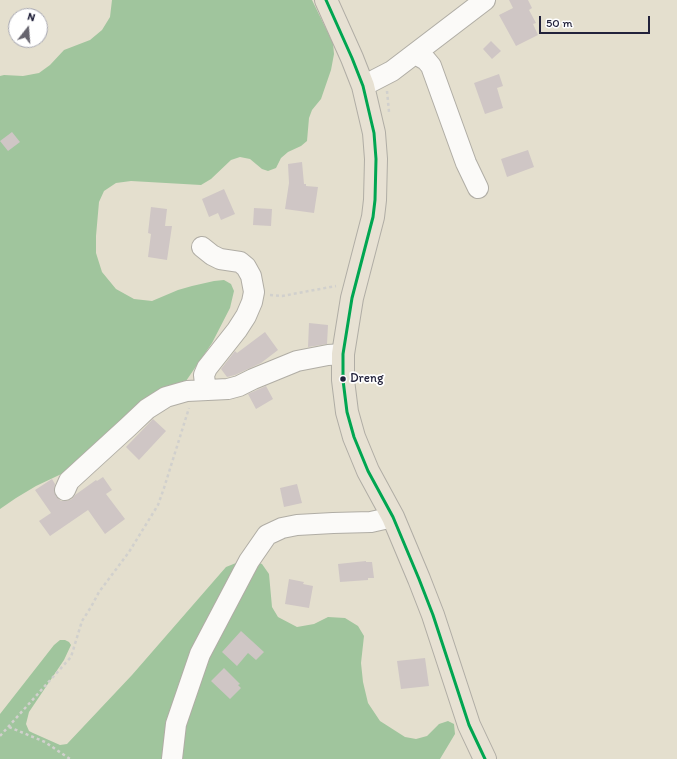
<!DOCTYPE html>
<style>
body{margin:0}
#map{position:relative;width:677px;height:759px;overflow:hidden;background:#e4dfce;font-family:Itim,sans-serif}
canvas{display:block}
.north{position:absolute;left:8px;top:8px;width:40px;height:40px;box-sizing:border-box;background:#fff;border:1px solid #a7a7b1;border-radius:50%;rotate:17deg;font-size:11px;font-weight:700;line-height:16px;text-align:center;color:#22223b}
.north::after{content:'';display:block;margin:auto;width:14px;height:18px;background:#66646e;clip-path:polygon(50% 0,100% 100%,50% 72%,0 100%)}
.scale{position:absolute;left:539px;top:16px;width:111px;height:18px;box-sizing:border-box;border:2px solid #22223b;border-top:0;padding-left:5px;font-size:12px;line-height:14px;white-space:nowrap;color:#22223b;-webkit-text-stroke:3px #fff;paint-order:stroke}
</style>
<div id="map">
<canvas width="677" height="759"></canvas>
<div class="north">N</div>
<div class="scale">50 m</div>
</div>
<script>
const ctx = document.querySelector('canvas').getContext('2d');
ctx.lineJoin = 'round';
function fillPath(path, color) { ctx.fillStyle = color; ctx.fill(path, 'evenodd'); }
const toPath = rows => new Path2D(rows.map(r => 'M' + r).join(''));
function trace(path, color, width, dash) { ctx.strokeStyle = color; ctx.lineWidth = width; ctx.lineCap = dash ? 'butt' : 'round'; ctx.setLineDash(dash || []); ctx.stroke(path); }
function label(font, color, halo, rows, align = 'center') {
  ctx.font = font + ' Itim,sans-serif'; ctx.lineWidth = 3.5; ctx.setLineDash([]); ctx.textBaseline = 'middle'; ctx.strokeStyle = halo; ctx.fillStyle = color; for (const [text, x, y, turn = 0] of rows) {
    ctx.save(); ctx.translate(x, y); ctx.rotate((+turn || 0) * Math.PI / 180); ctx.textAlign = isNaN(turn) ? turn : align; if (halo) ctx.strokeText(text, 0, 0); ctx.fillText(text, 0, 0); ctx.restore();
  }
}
fillPath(toPath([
 [112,0,312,0,333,43,334,54,331,70,321,99,312,110,309,118,307,141,301,146,288,152,281,158,276,168,268,171,262,169,250,159,240,157,231,160,211,179,201,185,131,181,116,183,104,191,99,202,96,236,96,253,102,272,116,289,134,299,152,301,178,290,192,286,214,281,224,280,231,284,234,291,230,308,212,343,186,381,173,388,74,468,36,486,16,498,0,509,0,76,4,75,23,76,39,73,50,65,64,50,90,40,102,30,110,17],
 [254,561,262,564,269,574,272,607,278,617,297,627,314,624,328,617,345,618,358,626,364,636,361,663,363,682,368,703,380,721,405,737,416,739,427,736,439,724,448,721,454,724,455,734,440,759,0,759,0,714,54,645,60,640,65,640,69,642,71,645,64,660,29,712,26,724,29,731,33,733,60,745,67,744,132,675,226,567,236,563]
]), '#a0c59d');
fillPath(toPath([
 [509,0,528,0,532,8,529,10,536,23,533,24,538,35,516,46,499,15,513,8],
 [491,41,501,51,492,59,483,49],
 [499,74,503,86,497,88,503,108,485,114,474,83],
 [12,132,20,142,8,151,0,141],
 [528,150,534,167,507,177,501,159],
 [302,162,304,184,306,184,306,186,318,187,314,213,285,209,289,183,288,164],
 [224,189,235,214,221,220,218,213,209,217,202,199],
 [151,207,167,209,165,226,172,226,167,260,148,257,151,234,148,233],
 [254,208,272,209,271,226,253,225],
 [309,323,328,325,327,344,308,347],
 [265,332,278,350,261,363,235,375,227,377,221,369,235,351,237,353],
 [266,386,273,399,256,409,248,394],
 [153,419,166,431,139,460,126,447],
 [103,477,112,490,106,494,125,519,105,534,88,510,50,536,39,521,51,513,35,490,52,479,55,484,54,491,56,496,61,501,67,501,72,499,75,495,96,480,97,481],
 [297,484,302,503,284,507,280,488],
 [366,561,366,562,372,562,374,578,368,578,368,580,340,582,338,564],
 [289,579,304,582,303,584,313,586,309,608,285,604],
 [241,631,264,652,256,660,248,653,237,666,222,652],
 [425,658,429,686,401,689,397,661],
 [224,668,240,684,238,685,241,688,230,699,211,681]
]), '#cfc6c5');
const minor = toPath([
 [415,54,426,60,431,66,466,163,478,188],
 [363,86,392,71,485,0],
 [202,247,212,255,220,259,240,262,246,267,251,276,254,292,252,302,246,316,237,330,207,368,204,375,205,384,208,390],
 [65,490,69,481,128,427,147,409,166,397,187,391,228,389,239,386,253,379,297,361,328,355,343,354],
 [172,759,176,724,200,654,249,561,267,535,282,528,297,525,333,523,371,522,393,517]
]);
const major = toPath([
 [326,0,352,58,363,86,374,133,376,159,375,200,373,217,352,298,343,354,343,380,347,412,354,437,368,471,393,517,419,579,433,615,469,725,485,759]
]);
trace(minor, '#b0ada5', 22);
trace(major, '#b0ada5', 24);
trace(toPath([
 [387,91,389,112],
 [270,295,282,296,336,286],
 [9,727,45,742,70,759],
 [0,736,71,657,82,621,91,607,99,592,129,552,158,505,164,488,189,408]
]), '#d1d0cd', 2.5, [3, 3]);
trace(minor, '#fbfaf8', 20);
trace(major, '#e7e1d3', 22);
trace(toPath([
 [326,0,352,58,363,86,374,133,376,159,375,200,373,217,352,298,343,354,343,380,347,412,354,437,368,471,393,517,419,579,433,615,469,725,485,759]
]), '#00a651', 3);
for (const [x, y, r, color] of [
 [343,379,3.5,"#22223b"]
]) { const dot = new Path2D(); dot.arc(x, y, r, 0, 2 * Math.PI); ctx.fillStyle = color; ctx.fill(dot); trace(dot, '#fff', 1.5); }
label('13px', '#22223b', '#fff', [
 ["Dreng",350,379]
], 'left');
</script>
